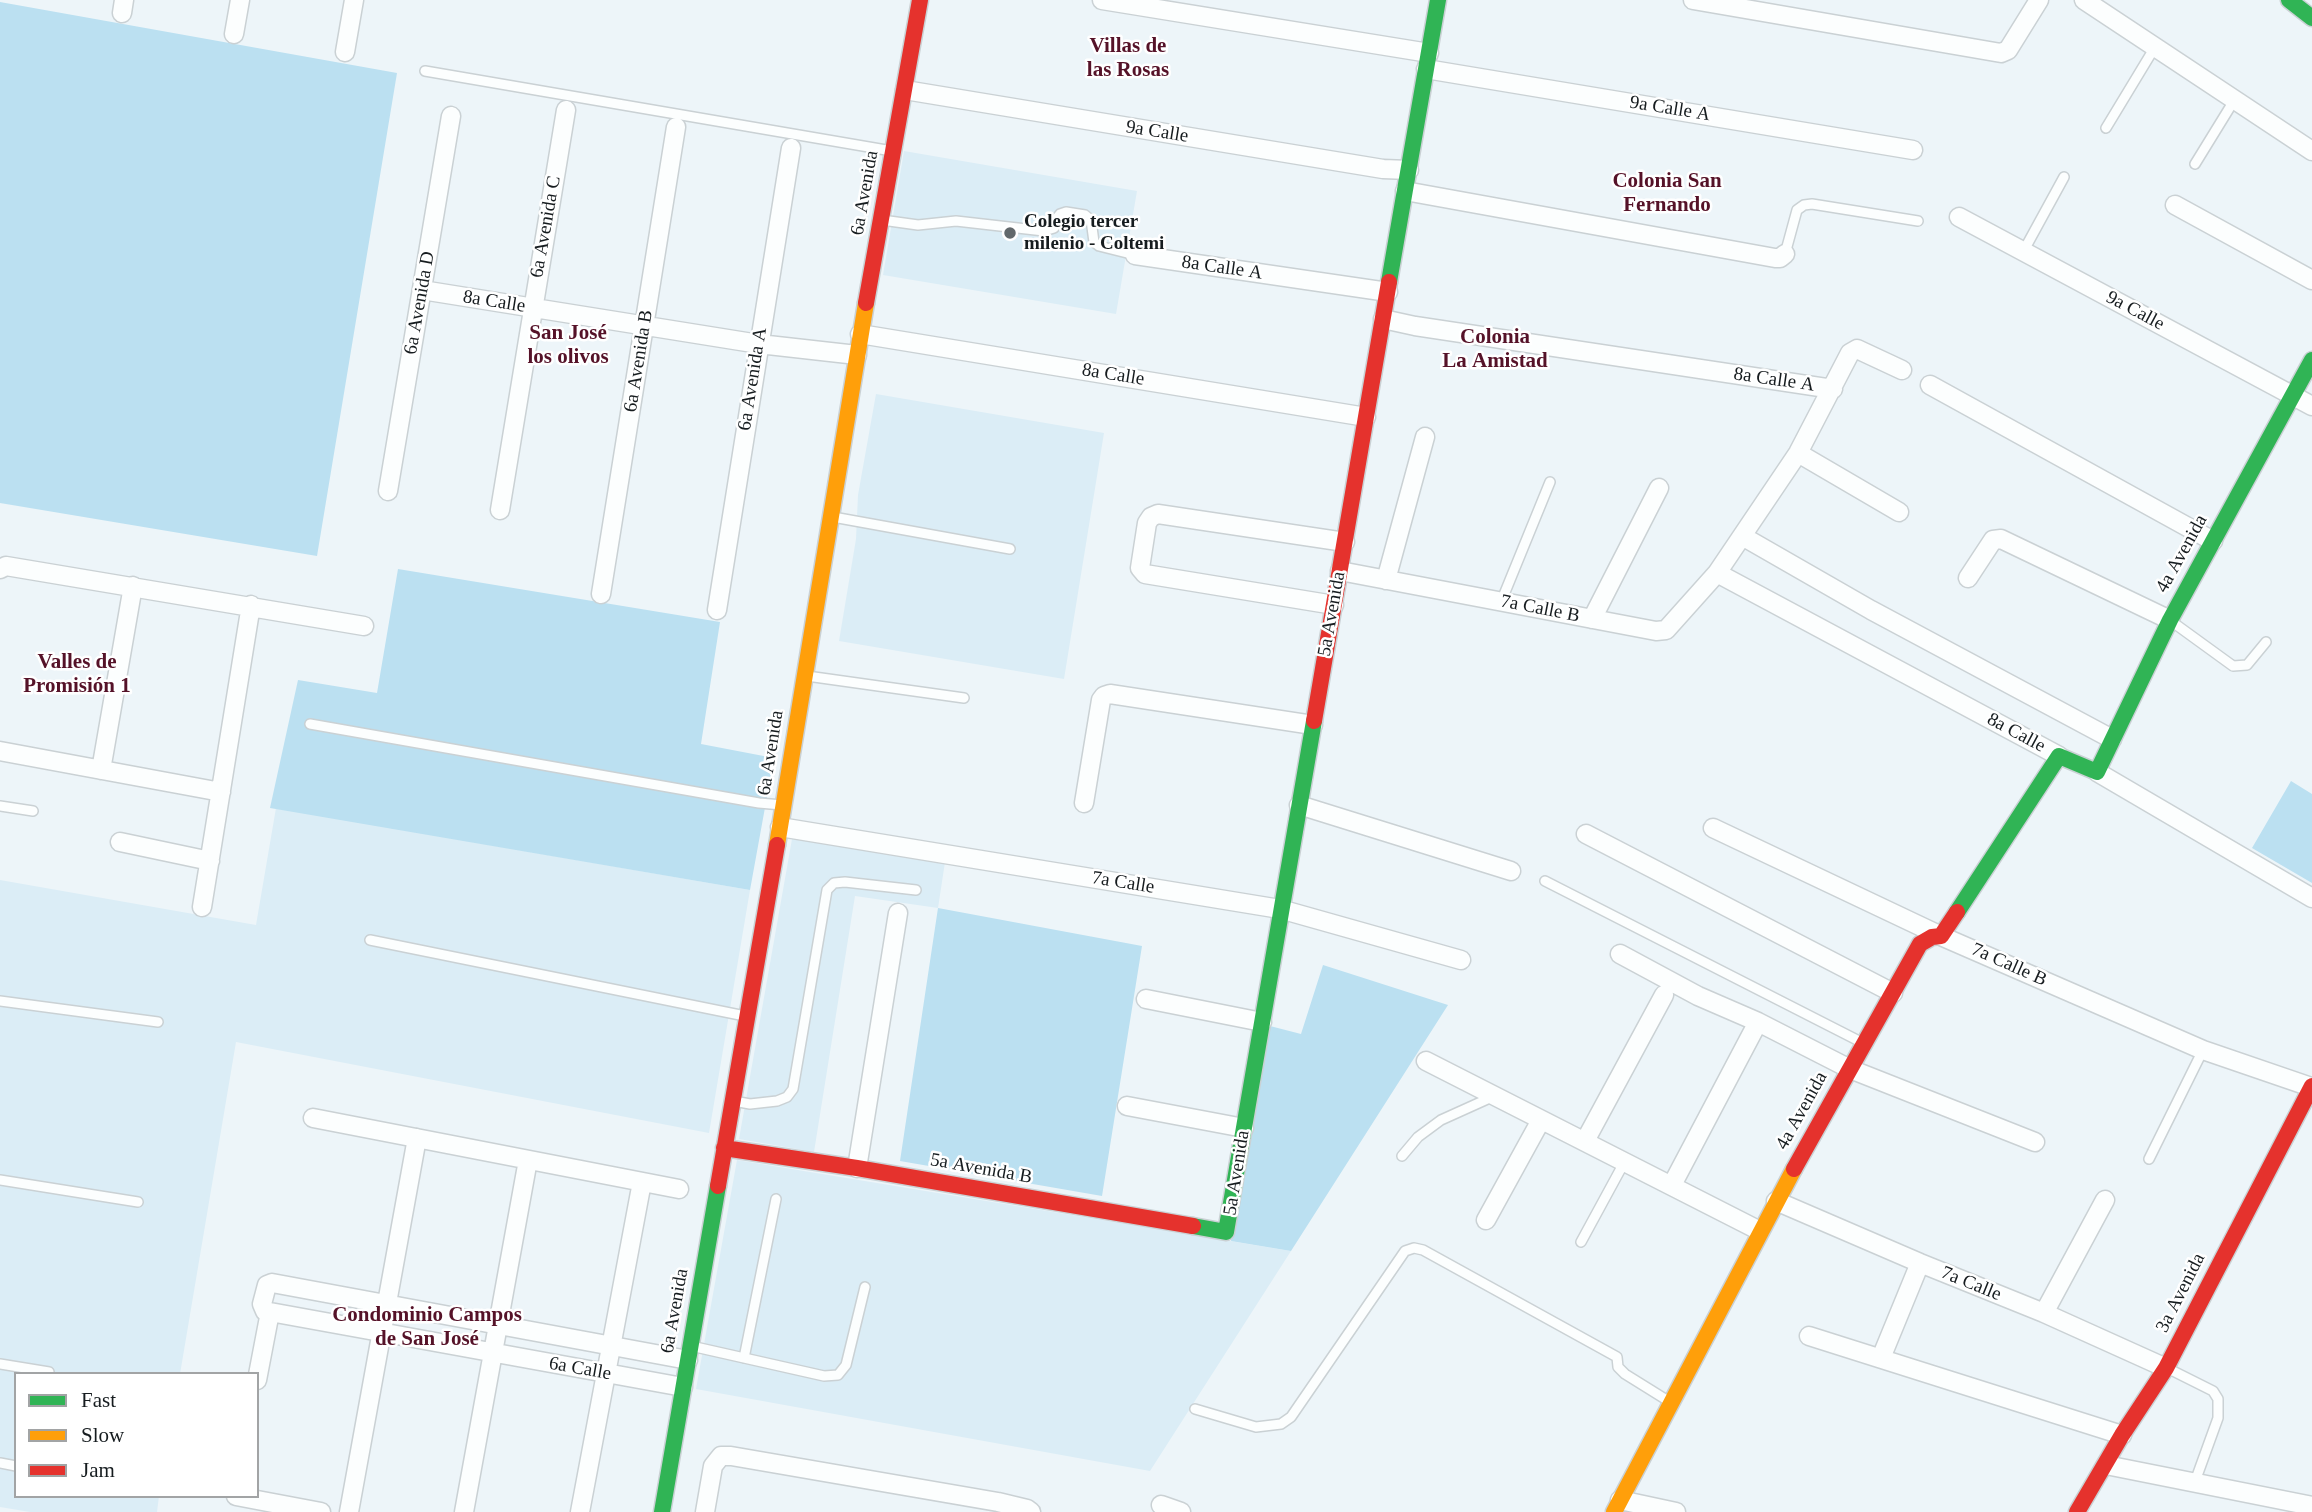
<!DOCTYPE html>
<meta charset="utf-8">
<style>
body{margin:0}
#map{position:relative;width:2312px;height:1512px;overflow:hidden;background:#edf5f9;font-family:"Times New Roman",serif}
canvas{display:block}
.legend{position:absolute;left:14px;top:1372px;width:245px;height:126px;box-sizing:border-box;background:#fff;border:2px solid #a2a4a5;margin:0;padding:9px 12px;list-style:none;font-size:21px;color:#161c1f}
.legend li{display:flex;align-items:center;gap:14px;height:35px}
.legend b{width:35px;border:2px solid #a2a4a5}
</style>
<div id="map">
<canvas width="2312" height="1512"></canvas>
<ul class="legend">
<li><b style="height:9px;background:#30b455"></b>Fast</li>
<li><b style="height:9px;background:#ff9f0a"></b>Slow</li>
<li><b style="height:9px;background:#e5322d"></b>Jam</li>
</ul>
</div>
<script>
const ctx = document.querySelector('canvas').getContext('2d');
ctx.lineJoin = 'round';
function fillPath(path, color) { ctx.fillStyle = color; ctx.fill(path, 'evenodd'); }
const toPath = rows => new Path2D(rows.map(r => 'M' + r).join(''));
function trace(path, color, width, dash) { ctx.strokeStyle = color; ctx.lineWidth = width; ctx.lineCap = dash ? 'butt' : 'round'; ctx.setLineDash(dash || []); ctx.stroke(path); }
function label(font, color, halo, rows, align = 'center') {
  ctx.font = font + ' "Times New Roman",serif'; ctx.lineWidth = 5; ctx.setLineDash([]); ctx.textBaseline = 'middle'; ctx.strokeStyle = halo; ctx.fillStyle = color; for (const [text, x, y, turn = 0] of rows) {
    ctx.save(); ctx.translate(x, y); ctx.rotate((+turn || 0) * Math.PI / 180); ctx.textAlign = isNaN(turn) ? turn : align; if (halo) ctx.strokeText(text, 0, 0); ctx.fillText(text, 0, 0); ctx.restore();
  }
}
fillPath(toPath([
 [904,151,1137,191,1116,314,883,275],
 [876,394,1104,433,1064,679,839,641,856,539,858,495],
 [276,808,750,890,709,1133,236,1042,180,1374,16,1374,16,1496,159,1496,157,1512,30,1512,0,1507,0,880,256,925],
 [792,839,945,862,938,908,855,896,814,1152,739,1139],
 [737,1160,1291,1251,1150,1471,696,1389]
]), '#dbedf6');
fillPath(toPath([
 [0,2,397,73,317,556,0,503],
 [398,569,720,622,701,744,774,758,750,890,270,808,298,680,377,693],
 [2291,781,2312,794,2312,883,2252,848],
 [938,908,1142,946,1102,1196,900,1161],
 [1323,965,1448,1005,1291,1251,1231,1241,1270,1026,1301,1034]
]), '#bbe0f1');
const lane = toPath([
 [425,71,892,151],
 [2106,128,2155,47],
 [2195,164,2235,99],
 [882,220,918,225,956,221,1044,231,1054,228,1056,219,1060,214,1066,212,1085,215,1091,220,1094,242,1099,246,1135,255],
 [2023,252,2064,177],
 [1785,254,1797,210,1804,205,1812,204,1918,221],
 [833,517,1010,549],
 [1501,602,1550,482],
 [2171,621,2233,666,2247,665,2266,642],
 [807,676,964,698],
 [310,724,759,803,782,805],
 [0,806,33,811],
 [1545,881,1863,1043],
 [370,940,745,1016],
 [0,1001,158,1022],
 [734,1101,750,1104,777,1101,787,1097,793,1089,827,890,834,883,845,882,916,890],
 [1402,1156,1418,1137,1441,1120,1492,1097],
 [2149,1159,2203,1050],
 [0,1180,138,1202],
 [1581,1242,1625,1161],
 [691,1346,824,1376,838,1375,846,1365,865,1287],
 [744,1358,776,1199],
 [0,1364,49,1372],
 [2167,1368,2213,1391,2218,1399,2218,1418,2197,1476],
 [1195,1409,1256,1427,1281,1424,1291,1417,1405,1251,1414,1248,1423,1250,1617,1357,1618,1367,1625,1374,1670,1402],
 [0,1463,16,1466]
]);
const street = toPath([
 [1102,0,1429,53],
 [1693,0,2001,53,2008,50,2039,0],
 [2084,0,2312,151],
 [122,13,124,0],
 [234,34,240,0],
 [345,52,354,0],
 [1426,69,1913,150],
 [905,90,1383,169,1409,170],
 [1405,191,1775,258,1780,258,1785,254],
 [2175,205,2312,280],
 [1959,217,2312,406],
 [1135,255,1388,292],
 [422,290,759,344,857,355],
 [1383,319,1415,326,1833,389],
 [860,334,1366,417],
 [1930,385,2213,541],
 [1798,453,1899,512],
 [388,491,451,116],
 [500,510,566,110],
 [1742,536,1871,610,2112,739],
 [0,569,6,566,364,626],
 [1340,571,1656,631,1666,630,1717,573,1798,453,1850,353,1857,349,1902,370],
 [1717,573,2059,756],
 [1968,578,1993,540,2001,539,2170,620],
 [1386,580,1425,437],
 [601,594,676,127],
 [1334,605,1145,574,1140,568,1147,523,1151,517,1158,514,1345,542],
 [717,610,791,148],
 [1592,619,1659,488],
 [0,751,221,792],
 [101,770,133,586],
 [2097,772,2312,898],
 [1084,803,1101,700,1104,696,1110,694,1313,725],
 [1299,805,1511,871],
 [780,827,1280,909,1461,960],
 [1713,828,1941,936,2203,1050,2311,1087],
 [1586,834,1893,993],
 [120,842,210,861],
 [202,907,251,605],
 [1620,954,1698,996,1758,1022,1850,1069,2035,1142],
 [1146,999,1262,1022],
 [1426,1061,1760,1231],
 [1127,1106,1244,1128],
 [313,1118,679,1189],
 [1585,1141,1664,995],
 [857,1168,898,913],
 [1672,1185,1758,1022],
 [1776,1201,1920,1263,2044,1313,2166,1368],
 [1486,1220,1541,1120],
 [2044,1313,2105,1200],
 [1809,1336,2122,1435],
 [1881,1358,1920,1263],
 [257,1380,270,1312],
 [683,1387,270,1312,265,1311,262,1304,267,1285,272,1283,688,1360],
 [2106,1465,2312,1506],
 [236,1496,321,1512],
 [1620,1500,1676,1512],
 [1161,1505,1181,1512],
 [349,1512,417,1138],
 [464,1512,528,1160],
 [580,1512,642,1182],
 [705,1512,713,1466,721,1456,731,1456,998,1502,1027,1509,1031,1512]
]);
const fast = toPath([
 [2289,0,2312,18],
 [1389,282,1438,0],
 [1957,912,2059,756,2097,772,2170,620,2312,360],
 [1193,1226,1226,1232,1314,721],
 [662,1512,718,1186]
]);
const slow = toPath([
 [777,845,866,303],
 [1614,1512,1794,1169]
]);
const jam = toPath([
 [866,303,920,0],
 [1314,721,1389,282],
 [724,1148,857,1168,1193,1226],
 [1794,1169,1920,944,1932,937,1941,936,1957,912],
 [718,1186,777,845],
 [2077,1512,2122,1435,2166,1368,2312,1086]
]);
trace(lane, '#cad1d4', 12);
trace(street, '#cad1d4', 21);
trace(fast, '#cad1d4', 19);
trace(slow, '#cad1d4', 19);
trace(jam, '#cad1d4', 19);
trace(lane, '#fcfefe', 9);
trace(street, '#fcfefe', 18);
trace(fast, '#30b455', 16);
trace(slow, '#ff9f0a', 16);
trace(jam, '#e5322d', 16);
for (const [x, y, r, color] of [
 [1010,233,7,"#61686b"]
]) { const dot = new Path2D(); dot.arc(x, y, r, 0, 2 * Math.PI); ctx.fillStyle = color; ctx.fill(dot); trace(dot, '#fff', 2.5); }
label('19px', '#161c1f', '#fff', [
 ["9a Calle A",1670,109,9],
 ["9a Calle",1157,132,9],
 ["6a Avenida",865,193,-80],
 ["6a Avenida C",546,227,-80],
 ["8a Calle A",1222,268,8],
 ["8a Calle",494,302,9],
 ["6a Avenida D",420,303,-80],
 ["9a Calle",2135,311,28],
 ["6a Avenida B",639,361,-81],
 ["8a Calle",1113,375,9],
 ["6a Avenida A",753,379,-81],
 ["8a Calle A",1774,380,8],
 ["4a Avenida",2182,554,-61],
 ["7a Calle B",1540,609,11],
 ["5a Avenida",1332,614,-80],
 ["8a Calle",2016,733,28],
 ["6a Avenida",771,753,-81],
 ["7a Calle",1123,883,9],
 ["7a Calle B",2009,965,24],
 ["4a Avenida",1802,1111,-61],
 ["5a Avenida B",981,1169,10],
 ["5a Avenida",1237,1173,-81],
 ["7a Calle",1971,1284,22],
 ["3a Avenida",2181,1293,-63],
 ["6a Avenida",675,1311,-80],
 ["6a Calle",580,1369,10]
]);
label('bold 19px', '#161c1f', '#fff', [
 ["Colegio tercer",1024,222],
 ["milenio - Coltemi",1024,244]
], 'left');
label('bold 21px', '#551228', '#fff', [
 ["Villas de",1128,47],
 ["las Rosas",1128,71],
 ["Colonia San",1667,182],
 ["Fernando",1667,206],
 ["San José",568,334],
 ["los olivos",568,358],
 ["Colonia",1495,338],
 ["La Amistad",1495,362],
 ["Valles de",77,663],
 ["Promisión 1",77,687],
 ["Condominio Campos",427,1316],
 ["de San José",427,1340]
]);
</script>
